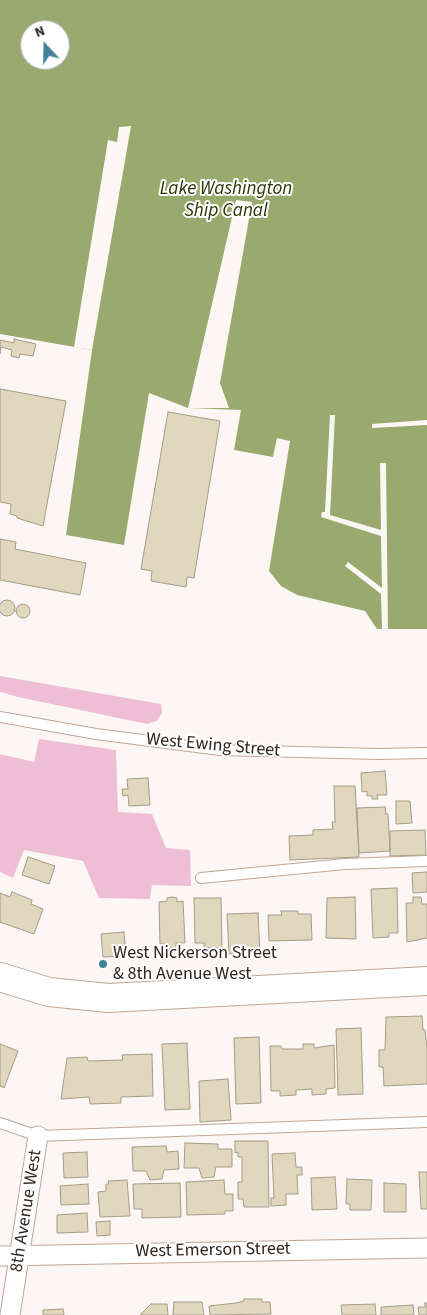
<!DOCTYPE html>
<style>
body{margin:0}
#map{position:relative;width:427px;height:1315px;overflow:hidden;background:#fcf7f4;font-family:"Source Sans 3",sans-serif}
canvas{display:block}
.north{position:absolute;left:20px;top:20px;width:50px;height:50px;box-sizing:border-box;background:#fff;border:1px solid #aba8a6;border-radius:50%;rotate:339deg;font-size:14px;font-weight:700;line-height:20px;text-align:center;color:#2e2620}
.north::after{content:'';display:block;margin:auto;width:18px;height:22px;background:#428396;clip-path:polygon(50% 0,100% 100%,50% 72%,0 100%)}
</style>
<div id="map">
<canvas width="427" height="1315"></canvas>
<div class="north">N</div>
</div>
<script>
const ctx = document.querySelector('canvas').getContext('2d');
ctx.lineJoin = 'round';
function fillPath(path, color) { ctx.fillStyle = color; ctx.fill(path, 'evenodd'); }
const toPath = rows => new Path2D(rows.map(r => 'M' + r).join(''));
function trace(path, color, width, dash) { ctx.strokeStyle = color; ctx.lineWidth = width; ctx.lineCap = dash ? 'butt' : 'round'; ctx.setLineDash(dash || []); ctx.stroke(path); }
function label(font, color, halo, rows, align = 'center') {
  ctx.font = font + ' "Source Sans 3",sans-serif'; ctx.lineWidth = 4; ctx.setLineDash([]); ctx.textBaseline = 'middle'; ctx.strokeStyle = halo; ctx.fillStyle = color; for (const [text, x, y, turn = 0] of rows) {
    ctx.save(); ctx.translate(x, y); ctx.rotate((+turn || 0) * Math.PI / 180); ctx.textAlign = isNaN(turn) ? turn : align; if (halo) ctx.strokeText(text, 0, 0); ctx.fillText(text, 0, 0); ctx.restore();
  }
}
fillPath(toPath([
 [0,676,161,704,162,713,157,721,147,724,18,697,0,692],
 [39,739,116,750,118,812,152,814,166,848,190,850,191,886,152,885,150,899,99,898,83,861,24,850,13,878,0,872,0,754,34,762]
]), '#eebfd4');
fillPath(toPath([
 [0,0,427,0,427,629,377,629,365,611,297,595,281,586,269,571,290,441,277,438,273,457,234,450,241,410,188,408,149,393,124,545,66,535,92,350,0,334],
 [30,30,60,30,60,60,30,60]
]), '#9aaa6e');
fillPath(toPath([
 [131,126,92,350,74,347,108,140,117,142,119,127],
 [236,200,252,202,220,383,229,408,188,408],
 [330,415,335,415,330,515,381,530,380,463,386,463,388,629,382,629,381,594,345,566,348,562,382,588,381,536,321,517,322,512,325,512],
 [427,420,427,425,372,428,372,424]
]), '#fcf7f4');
const building = toPath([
 [14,339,36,344,33,356,20,354,19,358,11,356,12,350,1,347,0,354,0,340,14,343,14,339],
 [0,389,66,401,43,526,17,518,17,516,10,514,11,504,0,502,0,389],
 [168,412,220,421,194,578,187,577,186,587,151,581,152,571,141,569,168,412],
 [0,539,16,542,15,549,86,563,80,595,0,580,0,539],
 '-1 608a8 8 0 1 1 16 0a8 8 0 1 1-16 0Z',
 '16 611a7 7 0 1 1 14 0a7 7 0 1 1-14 0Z',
 [385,771,387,795,377,795,378,799,372,799,372,796,367,796,367,791,362,792,361,773,385,771],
 [148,778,150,805,129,806,128,795,123,796,122,789,128,789,127,779,148,778],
 [334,786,355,786,359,857,290,860,289,836,313,835,313,830,333,829,332,822,335,822,334,786],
 [396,801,410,801,412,823,396,824,396,801],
 [385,807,386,814,388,814,390,851,359,853,357,808,385,807],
 [425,830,426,855,390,856,390,831,425,830],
 [28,857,55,866,49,884,22,875,28,857],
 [427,872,427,892,413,893,412,873,427,872],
 [397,888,398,933,389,933,389,937,373,938,371,889,397,888],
 [12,892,32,900,31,904,43,909,34,934,0,922,0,893,10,897,12,892],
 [172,897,177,898,177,902,183,901,185,943,176,943,176,949,168,948,169,944,160,944,159,902,167,901,167,898,172,897],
 [355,897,356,939,326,938,327,898,355,897],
 [413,897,421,897,422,904,427,904,427,938,407,942,406,903,413,903,413,897],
 [194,898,221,898,222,948,204,948,204,943,195,943,194,898],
 [281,911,298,911,298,914,311,914,312,940,269,941,268,915,282,915,281,911],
 [258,913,260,952,229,954,227,914,258,913],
 [124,932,126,956,103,957,101,934,124,932],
 [422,1016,423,1030,425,1030,427,1048,427,1084,384,1086,383,1067,379,1067,379,1050,385,1050,386,1017,422,1016],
 [361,1028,363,1094,338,1095,336,1029,361,1028],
 [259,1037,261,1103,236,1104,234,1038,259,1037],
 [187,1043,190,1109,165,1110,162,1044,187,1043],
 [0,1044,18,1051,4,1088,0,1086,0,1044],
 [303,1044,314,1044,314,1048,334,1045,335,1088,326,1089,326,1094,312,1095,312,1089,296,1090,296,1095,280,1096,280,1091,271,1091,270,1046,281,1046,282,1049,303,1049,303,1044],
 [152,1054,153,1096,121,1097,121,1103,90,1104,89,1097,61,1099,67,1058,87,1057,88,1061,123,1060,122,1055,152,1054],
 [228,1079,231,1120,200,1122,199,1081,228,1079],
 [235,1141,268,1141,269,1207,244,1207,243,1199,238,1199,238,1182,242,1182,242,1157,238,1157,238,1152,235,1153,235,1141],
 [185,1143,218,1144,218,1149,232,1149,232,1167,216,1167,214,1177,202,1178,199,1168,184,1168,185,1143],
 [166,1146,167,1152,178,1151,179,1169,164,1170,162,1179,150,1180,146,1171,133,1171,132,1147,166,1146],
 [87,1152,88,1177,64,1178,63,1153,87,1152],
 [295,1153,296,1167,302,1167,302,1175,297,1175,298,1194,286,1194,286,1205,271,1206,271,1198,274,1198,272,1154,295,1153],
 [419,1172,427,1172,427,1209,421,1209,419,1172],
 [335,1177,337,1209,312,1210,311,1178,335,1177],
 [347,1179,372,1180,371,1210,350,1210,350,1204,346,1204,347,1179],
 [127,1180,130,1216,100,1217,98,1192,106,1191,106,1184,109,1184,108,1181,127,1180],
 [224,1180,225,1194,233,1194,233,1211,225,1211,225,1214,187,1215,186,1182,224,1180],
 [180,1183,181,1217,142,1218,142,1209,134,1209,133,1184,180,1183],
 [384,1183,406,1184,406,1212,384,1212,384,1183],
 [88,1184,89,1204,61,1205,60,1186,88,1184],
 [87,1213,88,1232,57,1233,57,1215,87,1213],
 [110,1221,110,1235,97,1236,96,1222,110,1221],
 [244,1299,262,1299,262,1302,270,1302,271,1314,210,1315,209,1306,236,1303,244,1301,244,1299],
 [174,1302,202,1302,204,1315,173,1315,174,1302],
 [425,1303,427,1303,427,1315,419,1315,418,1307,425,1307,425,1303],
 [151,1304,167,1304,168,1315,140,1315,151,1304],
 [375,1304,376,1315,342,1315,341,1305,375,1304],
 [413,1305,414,1315,381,1315,381,1307,413,1305],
 [63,1309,64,1315,43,1315,43,1310,63,1309]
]);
fillPath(building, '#e1d7bf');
trace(building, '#a59c86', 1);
const lane = toPath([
 [0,717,96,734,220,750,378,754,427,753],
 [201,878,345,864,427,861],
 [0,1123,38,1136,427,1122]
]);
const street = toPath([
 [0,1256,427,1248],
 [10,1315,38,1136]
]);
const primary = toPath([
 [0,977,49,992,108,998,427,981]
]);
trace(lane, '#bda698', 12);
trace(street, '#bda698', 21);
trace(primary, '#bda698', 30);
trace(lane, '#fff', 10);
trace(street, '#fff', 19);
trace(primary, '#fff', 28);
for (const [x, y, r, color] of [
 [103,964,5,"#428396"]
]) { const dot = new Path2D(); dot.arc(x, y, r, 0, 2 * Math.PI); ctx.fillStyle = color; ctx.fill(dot); trace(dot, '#fff', 2); }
label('18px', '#2e2620', '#fff', [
 ["West Ewing Street",213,746,5],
 ["8th Avenue West",27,1211,-81],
 ["West Emerson Street",213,1251,-1]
]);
label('18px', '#2e2620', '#fff', [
 ["West Nickerson Street",113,954],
 ["& 8th Avenue West",113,975]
], 'left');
label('italic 19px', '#2a3304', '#fff', [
 ["Lake Washington",226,190],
 ["Ship Canal",226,212]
]);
</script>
